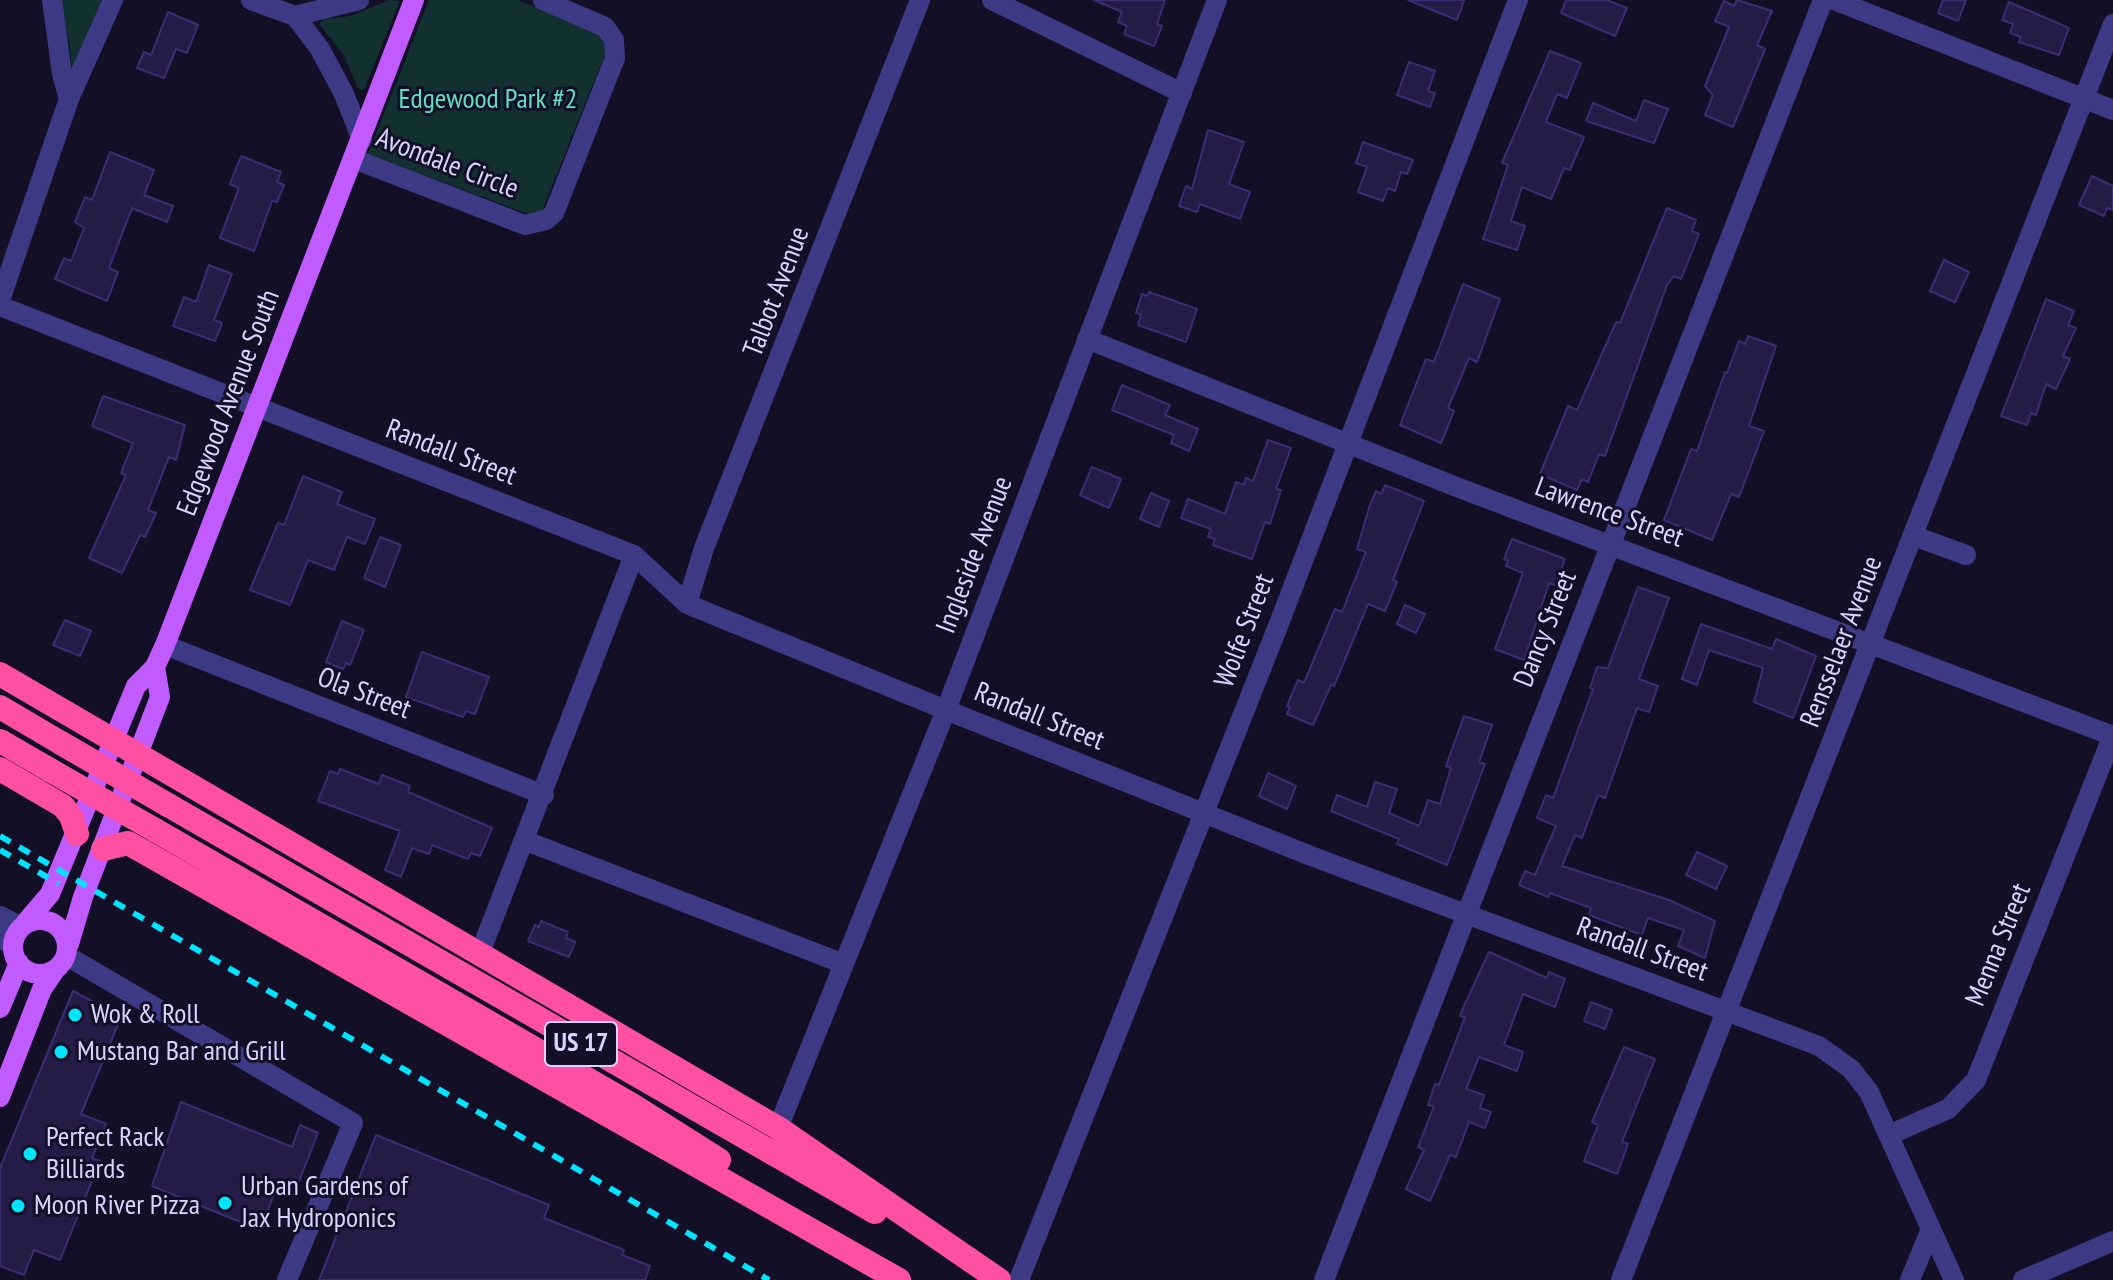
<!DOCTYPE html>
<style>
body{margin:0}
canvas{display:block;background:#130f26}
</style>
<canvas width="2113" height="1280"></canvas>
<script>
const ctx = document.querySelector('canvas').getContext('2d');
ctx.lineJoin = 'round';
function fillPath(path, color) { ctx.fillStyle = color; ctx.fill(path, 'evenodd'); }
const toPath = rows => new Path2D(rows.map(r => 'M' + r).join(''));
function trace(path, color, width, dash) { ctx.strokeStyle = color; ctx.lineWidth = width; ctx.lineCap = dash ? 'butt' : 'round'; ctx.setLineDash(dash || []); ctx.stroke(path); }
function label(font, color, halo, rows, align = 'center') {
  ctx.font = font + ' "PT Sans Narrow",sans-serif'; ctx.lineWidth = 6; ctx.setLineDash([]); ctx.textBaseline = 'middle'; ctx.strokeStyle = halo; ctx.fillStyle = color; for (const [text, x, y, turn = 0] of rows) {
    ctx.save(); ctx.translate(x, y); ctx.rotate((+turn || 0) * Math.PI / 180); ctx.textAlign = isNaN(turn) ? turn : align; if (halo) ctx.strokeText(text, 0, 0); ctx.fillText(text, 0, 0); ctx.restore();
  }
}
fillPath(toPath([
 [61,0,102,0,72,72,70,48],
 [389,0,400,1,364,90,358,88,343,54,319,24,324,19,351,16],
 [429,0,518,0,612,37,539,218,368,154]
]), '#12302f');
const building = toPath([
 [1094,0,1165,0,1157,24,1162,26,1154,46,1124,34,1127,26,1118,22,1122,12,1094,0],
 [1408,0,1464,0,1457,20,1408,0],
 [1566,0,1607,0,1627,8,1615,36,1561,13,1566,0],
 [1737,0,1772,11,1757,45,1765,49,1733,127,1705,115,1713,95,1705,86,1729,27,1715,21,1724,1,1734,6,1737,0],
 [1943,0,1966,0,1958,21,1938,13,1943,0],
 [2009,2,2069,28,2059,55,2019,42,2021,37,2010,33,2013,24,2002,20,2009,2],
 [168,12,198,25,187,53,176,49,164,78,137,68,144,52,151,55,168,12],
 [1550,51,1581,63,1567,98,1557,94,1546,122,1584,137,1570,170,1564,168,1551,199,1522,187,1511,221,1525,226,1517,250,1483,239,1508,165,1502,163,1550,51],
 [1409,62,1435,71,1428,91,1435,93,1430,107,1397,95,1409,62],
 [1644,100,1668,109,1654,143,1586,121,1593,103,1636,121,1644,100],
 [1208,130,1244,142,1229,184,1250,192,1240,219,1200,204,1197,212,1179,206,1186,186,1192,189,1208,130],
 [1363,142,1413,160,1407,174,1401,172,1395,191,1388,188,1383,201,1358,192,1367,167,1356,163,1363,142],
 [110,152,154,170,144,195,173,206,167,222,132,208,109,268,118,272,107,301,55,279,64,258,71,261,84,228,75,222,85,197,92,200,110,152],
 [241,156,281,172,277,182,284,185,277,202,272,201,254,251,220,238,239,188,230,184,241,156],
 [2092,176,2113,186,2113,210,2107,208,2104,216,2079,205,2092,176],
 [1667,208,1696,220,1692,231,1699,234,1681,279,1674,276,1667,285,1605,456,1599,454,1588,482,1582,479,1577,490,1540,474,1568,406,1577,410,1616,322,1620,323,1667,208],
 [1944,260,1969,272,1955,302,1930,291,1944,260],
 [209,265,232,274,214,320,222,323,215,341,173,326,184,297,196,302,209,265],
 [1463,284,1500,299,1477,362,1469,358,1448,408,1454,411,1441,443,1400,425,1426,359,1434,362,1463,284],
 [1149,292,1197,309,1186,342,1138,325,1141,314,1136,313,1142,294,1147,296,1149,292],
 [2046,299,2074,311,2068,325,2076,328,2063,356,2070,359,2056,389,2046,384,2036,415,2031,413,2027,425,2001,416,2046,299],
 [1748,336,1776,346,1749,426,1764,431,1739,497,1731,494,1712,540,1664,520,1691,449,1697,451,1725,372,1727,373,1739,341,1745,344,1748,336],
 [1122,385,1170,405,1165,415,1198,429,1189,451,1171,443,1174,435,1112,410,1122,385],
 [103,396,185,425,176,460,169,457,148,510,156,513,145,537,140,535,122,573,89,558,126,475,121,473,133,443,92,426,103,396],
 [1268,440,1291,448,1276,489,1281,490,1270,524,1265,522,1252,559,1213,545,1215,539,1208,537,1211,529,1181,518,1188,499,1225,514,1236,482,1244,485,1246,478,1253,481,1268,440],
 [1092,467,1121,479,1109,508,1080,495,1092,467],
 [303,476,342,492,337,504,375,519,365,544,347,537,334,570,308,560,290,605,250,590,278,523,284,525,303,476],
 [1385,485,1424,501,1393,580,1397,582,1385,611,1368,604,1334,686,1331,685,1313,725,1287,714,1290,707,1287,706,1298,680,1304,683,1335,609,1342,612,1366,552,1357,549,1369,508,1376,491,1381,494,1385,485],
 [1151,493,1169,501,1159,527,1140,519,1151,493],
 [380,537,401,545,385,587,364,578,380,537],
 [1512,539,1565,559,1556,585,1549,583,1524,660,1495,649,1523,573,1506,566,1508,561,1504,559,1512,539],
 [1638,587,1669,598,1639,679,1658,686,1649,712,1637,708,1605,798,1598,795,1582,838,1575,835,1562,866,1669,900,1715,921,1705,958,1678,946,1684,930,1648,918,1642,935,1589,915,1591,908,1550,893,1548,897,1519,885,1525,871,1535,875,1556,826,1537,818,1546,795,1553,798,1593,689,1590,688,1597,667,1608,668,1638,587],
 [1405,605,1425,614,1416,633,1397,624,1405,605],
 [65,620,91,631,80,656,53,645,65,620],
 [342,621,364,630,350,665,346,663,343,669,326,662,342,621],
 [1701,624,1772,649,1776,639,1816,656,1793,718,1754,702,1763,668,1709,650,1697,685,1682,679,1701,624],
 [422,652,489,677,475,714,466,711,463,717,406,697,422,652],
 [1464,716,1492,725,1479,762,1485,764,1447,865,1397,844,1399,839,1331,811,1337,795,1367,807,1375,782,1397,789,1389,813,1419,826,1428,800,1440,804,1451,768,1446,766,1464,716],
 [340,769,379,784,382,775,410,786,408,792,492,828,480,856,471,853,468,859,432,845,429,854,412,848,401,877,385,870,400,831,318,801,330,771,338,774,340,769],
 [1268,773,1296,786,1287,809,1259,796,1268,773],
 [1697,852,1727,866,1716,889,1686,875,1697,852],
 [541,921,568,932,566,938,575,942,569,957,528,941,535,925,539,927,541,921],
 [1489,952,1547,978,1549,972,1565,979,1555,1007,1523,994,1504,1045,1523,1052,1517,1071,1479,1057,1466,1089,1484,1095,1480,1108,1491,1112,1485,1128,1469,1122,1456,1157,1450,1155,1430,1201,1406,1189,1424,1150,1418,1147,1434,1106,1428,1105,1435,1084,1439,1085,1465,1017,1460,1016,1464,1006,1489,952],
 [73,991,121,1017,81,1114,106,1124,92,1158,100,1161,60,1260,34,1250,24,1275,0,1266,0,1168,73,991],
 [1591,1002,1612,1010,1605,1029,1584,1021,1591,1002],
 [1624,1047,1655,1059,1622,1142,1628,1144,1617,1174,1584,1161,1598,1125,1592,1122,1624,1047],
 [181,1102,292,1147,300,1125,318,1133,294,1194,277,1187,260,1230,152,1186,181,1102],
 [376,1135,549,1205,544,1218,624,1250,622,1255,650,1266,645,1280,319,1280,376,1135]
]);
fillPath(building, '#241b47');
trace(building, '#3b2d73', 2);
trace(toPath([
 [52,0,62,74,69,99],
 [251,0,295,16,359,0],
 [992,0,1182,93],
 [1834,0,2113,110],
 [295,16,320,49,344,94,362,140],
 [354,159,525,225,546,220,554,213,615,58,614,40,605,27,543,0],
 [0,300,69,99,113,0],
 [0,306,634,555,687,604,946,710,1311,856,1819,1046,1851,1069,1869,1092,1954,1280],
 [1087,339,1454,486,2113,736],
 [1914,536,1966,555],
 [687,604,704,548,920,0],
 [165,645,544,795],
 [526,841,844,964],
 [0,916,20,926],
 [0,934,13,948],
 [480,953,634,555],
 [67,956,353,1123,287,1280],
 [778,1128,946,710,1217,0],
 [1891,1134,1948,1109,1976,1080,2113,735],
 [1019,1280,1280,621,1518,0],
 [1324,1280,1823,0],
 [1621,1280,2113,24],
 [1910,1280,1931,1229],
 [2023,1280,2113,1241]
]), '#3d3a85', 20);
trace(toPath([
 '13 947a27 27 0 1 1 54 0a27 27 0 1 1-54 0Z',
 [26,922,50,894,136,686,155,667,165,645,414,0],
 [69,944,83,897,160,697,155,667],
 [0,1008,19,963],
 [0,1097,42,989,55,970]
]), '#c25bff', 20);
trace(toPath([
 [0,674,778,1128,999,1280],
 [0,707,61,743],
 [0,741,50,770],
 [0,769,63,806,71,816,77,834],
 [168,805,875,1212],
 [155,830,632,1105,719,1160],
 [103,849,128,843,899,1280]
]), '#ff4fa3', 24);
trace(toPath([
 [0,836,769,1280],
 [0,850,59,884]
]), '#00e5ff', 6, [12, 10]);
trace(toPath([
 [61,743,168,805],
 [50,770,155,830]
]), '#ff4fa3', 24);
for (const [x, y, r, color] of [
 [75,1015,8,"#00e5ff"],
 [61,1052,8,"#00e5ff"],
 [30,1154,8,"#00e5ff"],
 [225,1203,8,"#00e5ff"],
 [18,1206,8,"#00e5ff"]
]) { const dot = new Path2D(); dot.arc(x, y, r, 0, 2 * Math.PI); ctx.fillStyle = color; ctx.fill(dot); trace(dot, '#130f26', 3); }
for (const [x, y, w] of [
 [581,1044,72]
]) { const box = new Path2D(); box.roundRect(x - w / 2, y - 22, w, 44, 6); ctx.fillStyle = '#130f26'; ctx.fill(box); trace(box, '#d9d4ff', 2); }
label('bold 26px', '#d9d4ff', null, [
 ["US 17",581,1044]
]);
label('28px', '#5fe0c0', '#130f26', [
 ["Edgewood Park #2",488,100]
]);
label('28px', '#d9d4ff', '#130f26', [
 ["Avondale Circle",447,164,21],
 ["Talbot Avenue",777,292,-69],
 ["Edgewood Avenue South",229,403,-69],
 ["Randall Street",451,453,21],
 ["Lawrence Street",1609,513,20],
 ["Ingleside Avenue",975,555,-69],
 ["Dancy Street",1546,629,-68],
 ["Wolfe Street",1245,631,-69],
 ["Rensselaer Avenue",1842,642,-69],
 ["Ola Street",364,694,21],
 ["Randall Street",1039,717,22],
 ["Menna Street",1999,945,-68],
 ["Randall Street",1642,950,20]
]);
label('28px', '#d9d4ff', '#130f26', [
 ["Wok & Roll",91,1015],
 ["Mustang Bar and Grill",77,1052],
 ["Perfect Rack",46,1138],
 ["Billiards",46,1170],
 ["Urban Gardens of",241,1187],
 ["Jax Hydroponics",241,1219],
 ["Moon River Pizza",34,1206]
], 'left');
</script>
